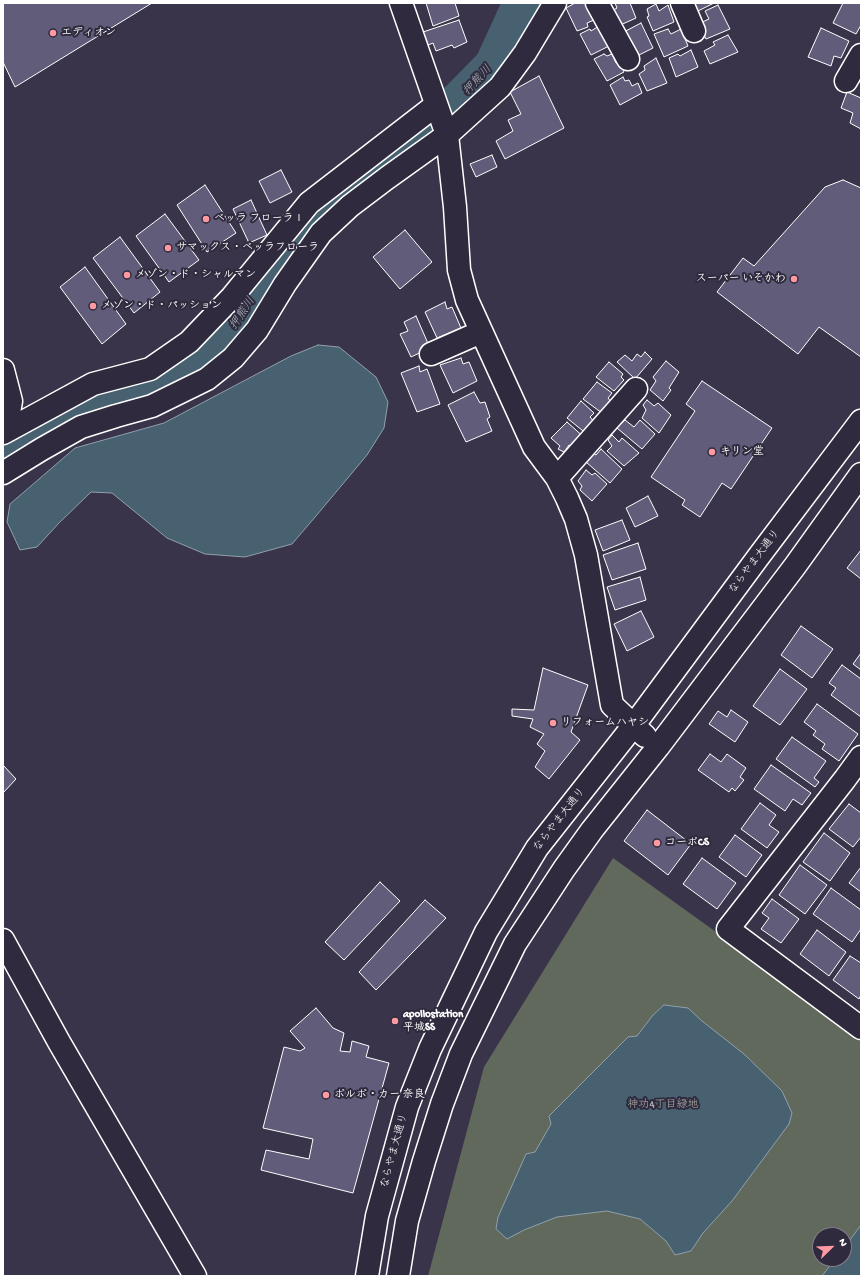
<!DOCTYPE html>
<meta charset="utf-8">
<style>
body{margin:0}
#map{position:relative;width:864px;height:1279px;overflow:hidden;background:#393449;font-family:"Gochi Hand",sans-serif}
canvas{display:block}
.frame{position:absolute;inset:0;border:4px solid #fff;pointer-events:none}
.north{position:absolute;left:812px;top:1227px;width:40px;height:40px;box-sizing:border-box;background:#2f2a3d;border:1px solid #827f8b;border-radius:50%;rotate:67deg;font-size:11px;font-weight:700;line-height:16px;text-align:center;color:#fff}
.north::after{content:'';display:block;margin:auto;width:14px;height:18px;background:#ff9aa2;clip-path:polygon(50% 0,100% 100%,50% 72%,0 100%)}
</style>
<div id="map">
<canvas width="864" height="1279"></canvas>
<div class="frame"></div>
<div class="north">N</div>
</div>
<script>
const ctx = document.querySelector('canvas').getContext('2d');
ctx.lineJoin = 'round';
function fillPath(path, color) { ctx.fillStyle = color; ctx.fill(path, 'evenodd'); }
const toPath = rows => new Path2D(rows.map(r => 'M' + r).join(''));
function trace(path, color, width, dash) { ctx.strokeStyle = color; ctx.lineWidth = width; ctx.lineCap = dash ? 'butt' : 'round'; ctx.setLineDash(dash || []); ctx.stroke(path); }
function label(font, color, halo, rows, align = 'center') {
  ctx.font = font + ' "Gochi Hand","Klee One",sans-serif'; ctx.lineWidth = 4; ctx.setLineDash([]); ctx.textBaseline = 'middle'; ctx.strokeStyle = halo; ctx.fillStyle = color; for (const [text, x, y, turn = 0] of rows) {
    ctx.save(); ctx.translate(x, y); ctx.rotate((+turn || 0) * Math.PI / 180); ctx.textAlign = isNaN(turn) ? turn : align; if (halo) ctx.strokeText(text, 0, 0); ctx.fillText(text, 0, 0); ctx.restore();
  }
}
fillPath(toPath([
 [613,858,861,1036,861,1276,428,1276,484,1067],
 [820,1235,844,1235,844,1259,820,1259]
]), '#61695d');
const water = toPath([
 [318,345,339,347,376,377,388,402,384,428,367,455,316,516,292,544,245,557,205,554,167,538,112,493,91,492,59,523,37,547,20,550,7,522,10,504,75,448,164,423,291,356,318,345],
 [664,1005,688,1008,702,1021,744,1054,782,1091,792,1113,789,1124,732,1201,703,1233,691,1251,675,1255,666,1241,640,1219,607,1211,557,1217,524,1230,507,1239,496,1229,498,1217,526,1154,535,1152,551,1124,549,1116,628,1037,637,1036,653,1015,664,1005],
 [861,1225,861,1276,822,1276,835,1259,844,1259,844,1248,861,1225]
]);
fillPath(water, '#486171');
trace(water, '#91a0aa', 1);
trace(toPath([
 [3,449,39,424,91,400,156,385,218,351,288,245,314,210,359,174,402,148,436,125,494,66,523,3]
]), '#486171', 40);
const building = toPath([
 [3,3,152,3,15,87,3,62,3,3],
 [426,3,455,3,459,16,433,26,426,3],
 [575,3,586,3,594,20,587,23,588,27,577,31,566,8,575,3],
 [615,3,630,3,636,18,616,27,608,13,617,8,615,3],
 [691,3,714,3,696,12,691,3],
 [843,3,861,3,861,25,856,34,833,23,843,3],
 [656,4,659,11,668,5,674,22,653,31,647,17,649,16,647,9,656,4],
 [718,5,730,29,706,39,698,24,709,19,705,11,718,5],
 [459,20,467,42,454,48,452,45,436,51,433,43,428,45,423,32,459,20],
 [641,23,653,48,639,55,632,45,620,34,641,23],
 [599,26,611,45,591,55,580,34,590,29,591,31,599,26],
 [821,28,849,41,841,58,834,56,831,66,808,57,821,28],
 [668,29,671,34,681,29,688,46,664,57,654,34,668,29],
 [728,35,738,52,710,64,704,51,715,45,713,42,728,35],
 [691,50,698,67,676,77,669,58,678,54,680,56,691,50],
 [604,54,607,56,612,54,616,63,619,61,624,72,607,81,594,59,604,54],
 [656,58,667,83,647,91,639,74,645,70,644,66,656,58],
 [539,76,564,128,505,159,496,141,513,131,508,120,521,114,510,92,539,76],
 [623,77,625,81,629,80,632,86,638,83,642,93,620,105,610,85,623,77],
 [847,92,861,98,861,129,850,123,853,113,841,108,847,92],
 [492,155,497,167,476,177,470,164,492,155],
 [281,170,292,192,270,203,259,181,281,170],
 [843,180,861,188,861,357,819,327,798,354,717,292,743,258,754,266,825,187,843,180],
 [205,185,236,233,207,252,177,205,205,185],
 [251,200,267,235,249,243,233,209,251,200],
 [165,214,199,260,169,282,136,236,165,214],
 [405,230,432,262,400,289,373,257,405,230],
 [120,237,160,292,134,313,93,258,120,237],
 [85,267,126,324,102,344,60,287,85,267],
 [445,302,447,309,452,307,461,328,437,338,425,312,445,302],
 [416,316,430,348,411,357,400,334,408,331,404,322,416,316],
 [645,352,652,359,635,379,617,362,625,355,632,361,637,354,641,357,645,352],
 [461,358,463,364,469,362,477,381,453,393,440,365,461,358],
 [666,361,679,372,669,388,671,390,663,401,650,390,656,381,653,377,666,361],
 [609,362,623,374,621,377,624,380,614,391,596,377,609,362],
 [419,366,420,372,427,369,440,404,417,412,401,373,419,366],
 [702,381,772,428,731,489,722,483,700,517,682,505,685,500,651,477,695,411,686,404,702,381],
 [597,382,612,393,608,398,612,403,602,413,583,399,597,382],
 [474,392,480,403,485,402,490,417,487,419,492,431,466,442,448,405,474,392],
 [647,400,654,406,658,403,671,415,659,433,642,418,646,410,643,405,647,400],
 [581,401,594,413,590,417,596,424,588,435,567,418,581,401],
 [625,420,634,427,640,420,655,434,642,449,617,428,625,420],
 [567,422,586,439,577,450,569,445,564,452,558,449,560,446,551,438,567,422],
 [612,435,619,442,622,438,639,453,624,466,607,451,612,446,608,440,612,435],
 [601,449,622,469,610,483,586,462,593,453,596,455,601,449],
 [586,470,592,475,595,473,607,484,592,501,580,490,582,486,578,481,586,470],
 [648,496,658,516,635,527,626,508,648,496],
 [622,520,630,540,603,551,595,530,622,520],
 [638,543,646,569,612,580,603,555,638,543],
 [861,550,861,579,847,568,861,550],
 [640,577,646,600,615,610,607,587,640,577],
 [641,611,654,637,627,651,614,624,641,611],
 [801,626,833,649,812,678,781,655,801,626],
 [861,653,861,670,853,664,861,653],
 [842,665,861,679,861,717,831,695,836,688,829,683,842,665],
 [543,668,588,685,571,732,580,740,549,779,535,767,545,751,537,744,544,734,530,727,533,719,512,716,512,709,534,710,543,668],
 [780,669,807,689,780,725,753,706,780,669],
 [817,704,858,734,839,761,822,749,825,744,813,735,816,731,804,722,817,704],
 [731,710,748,722,735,742,709,724,718,711,727,717,731,710],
 [792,737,826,761,814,778,819,782,815,787,776,759,792,737],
 [710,754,721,762,727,754,746,768,740,777,744,780,735,791,732,788,729,792,698,770,710,754],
 [3,765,16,779,3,793,3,765],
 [771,765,811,793,802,805,793,799,785,811,754,789,771,765],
 [760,803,776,815,769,825,779,832,767,848,741,829,760,803],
 [849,804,861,813,861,837,853,847,829,829,849,804],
 [647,810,691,844,668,875,624,841,647,810],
 [824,833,850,853,830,881,803,862,824,833],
 [735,835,762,855,746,877,719,857,735,835],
 [702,858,736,883,717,909,683,884,702,858],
 [800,865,827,885,805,914,779,895,800,865],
 [861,867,861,892,849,883,861,867],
 [380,882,400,901,344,960,325,942,380,882],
 [831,888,861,910,861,929,852,942,813,914,831,888],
 [772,899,799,919,781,943,761,929,769,918,762,913,772,899],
 [425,900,446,918,376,990,359,972,425,900],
 [817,930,846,952,829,976,800,954,817,930],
 [850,956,861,963,861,995,859,999,833,980,850,956],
 [316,1008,333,1028,344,1033,340,1051,350,1052,352,1041,369,1046,366,1057,389,1063,353,1193,261,1170,266,1150,309,1159,313,1139,263,1128,284,1047,300,1051,305,1048,290,1031,316,1008]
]);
fillPath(building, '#605c79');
trace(building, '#fff', 1);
const minor = toPath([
 [401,3,447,135,455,207,459,270,467,300,534,447,557,478,567,498,576,519,586,555,612,705,645,736],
 [597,3,628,59],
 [682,3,694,31],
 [846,81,861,55],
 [431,354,481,332],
 [3,370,11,401,6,431],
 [3,433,93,384,150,369,189,342,232,297,309,203,436,105],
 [3,473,42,449,81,427,116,416,152,406,207,379,233,358,257,330,285,284,321,233,350,206,387,178,447,135,500,87,525,53,555,3],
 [557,478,636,389],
 [861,757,845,779,728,929,861,1028],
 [3,940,59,1042,195,1276],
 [367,1276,377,1216,407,1107,430,1049,486,932,537,848,634,725,759,556,861,421],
 [398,1276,407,1221,424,1161,442,1104,461,1054,515,944,564,869,592,830,658,747,795,566,861,474]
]);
trace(minor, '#fff', 25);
trace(minor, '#2f2a3d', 22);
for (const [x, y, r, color] of [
 [53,33,4,"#ff9aa2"],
 [206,219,4,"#ff9aa2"],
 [168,248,4,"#ff9aa2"],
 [127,275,4,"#ff9aa2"],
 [794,279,4,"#ff9aa2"],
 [93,306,4,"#ff9aa2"],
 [712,452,4,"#ff9aa2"],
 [553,723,4,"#ff9aa2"],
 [657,843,4,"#ff9aa2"],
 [395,1021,4,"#ff9aa2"],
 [326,1095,4,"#ff9aa2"]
]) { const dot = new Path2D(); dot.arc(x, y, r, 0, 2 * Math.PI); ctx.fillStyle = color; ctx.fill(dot); trace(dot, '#2f2a3d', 1.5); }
label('bold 11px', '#fff', '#2f2a3d', [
 ["エディオン",61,33],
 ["ベッラ フローラⅠ",214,219],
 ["サマックス・ベッラフローラ",176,248],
 ["メゾン・ド・シャルマン",135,275],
 ["スーパー いそかわ",786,279,"right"],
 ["メゾン・ド・パッション",101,306],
 ["キリン堂",720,452],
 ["リフォームハヤシ",561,723],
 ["コーポCS",665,843],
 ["apollostation",403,1015],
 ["平城SS",403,1028],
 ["ボルボ・カー 奈良",334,1095]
], 'left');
label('11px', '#fff', '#2f2a3d', [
 ["ならやま大通り",755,562,-53],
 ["ならやま大通り",560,820,-52],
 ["ならやま大通り",395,1151,-75]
]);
label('11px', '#b0b4ae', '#2f2a3d', [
 ["神功4丁目緑地",663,1105]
]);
label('italic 12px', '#adb8bf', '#2f2a3d', [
 ["押熊川",478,81,-47],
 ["押熊川",243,314,-56]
]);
</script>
